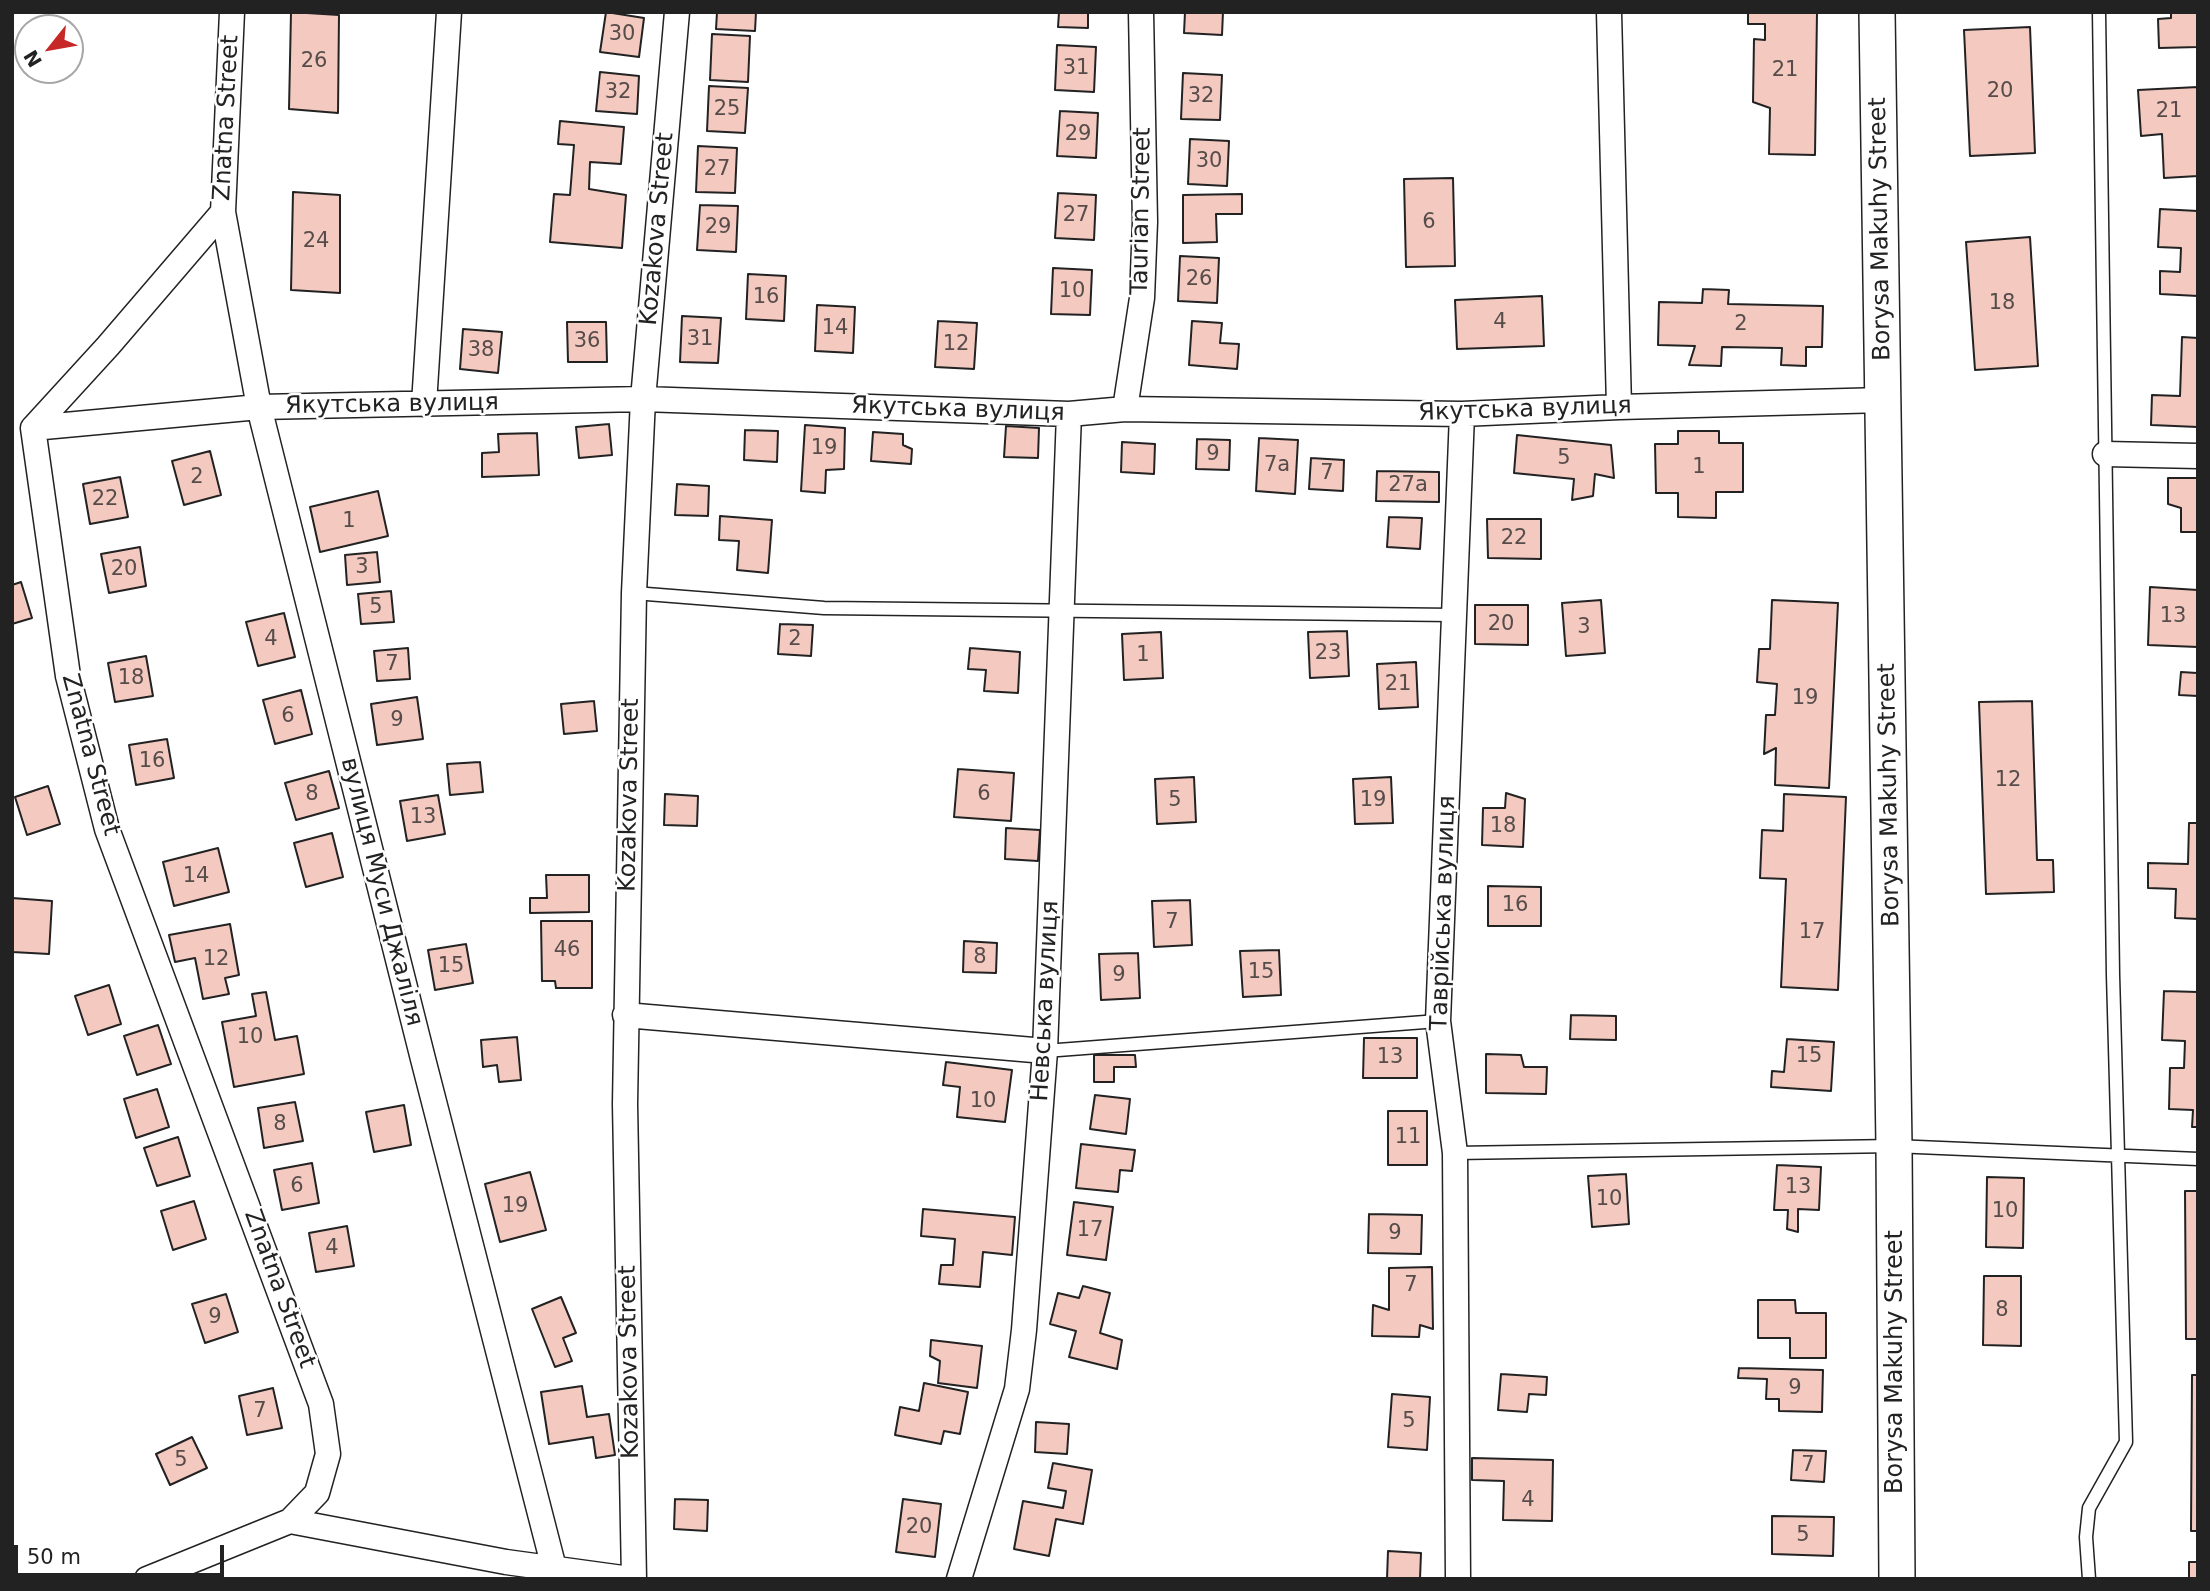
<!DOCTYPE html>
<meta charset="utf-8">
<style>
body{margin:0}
#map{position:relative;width:2210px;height:1591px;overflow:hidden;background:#fff;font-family:"DejaVu Sans",sans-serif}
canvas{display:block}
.frame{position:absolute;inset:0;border:14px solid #222;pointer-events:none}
.north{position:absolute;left:14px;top:14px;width:70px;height:70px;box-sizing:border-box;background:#fff;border:2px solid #a7a7a7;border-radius:50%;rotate:239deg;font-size:19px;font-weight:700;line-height:28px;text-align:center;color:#222}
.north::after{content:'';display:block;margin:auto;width:24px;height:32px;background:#c62828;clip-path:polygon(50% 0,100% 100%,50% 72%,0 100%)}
.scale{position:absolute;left:14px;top:1545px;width:210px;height:32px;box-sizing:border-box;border:4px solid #222;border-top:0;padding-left:9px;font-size:21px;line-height:24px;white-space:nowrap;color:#222;-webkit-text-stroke:5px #fff;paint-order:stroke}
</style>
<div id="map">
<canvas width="2210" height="1591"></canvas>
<div class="frame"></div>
<div class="north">N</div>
<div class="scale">50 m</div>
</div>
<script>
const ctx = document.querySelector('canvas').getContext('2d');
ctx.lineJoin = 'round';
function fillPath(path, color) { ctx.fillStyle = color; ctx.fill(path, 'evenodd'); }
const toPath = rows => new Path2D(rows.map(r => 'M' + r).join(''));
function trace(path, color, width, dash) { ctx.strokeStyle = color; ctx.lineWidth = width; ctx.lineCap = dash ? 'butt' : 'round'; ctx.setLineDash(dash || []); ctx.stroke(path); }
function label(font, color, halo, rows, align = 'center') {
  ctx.font = font + ' "DejaVu Sans",sans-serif'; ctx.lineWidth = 5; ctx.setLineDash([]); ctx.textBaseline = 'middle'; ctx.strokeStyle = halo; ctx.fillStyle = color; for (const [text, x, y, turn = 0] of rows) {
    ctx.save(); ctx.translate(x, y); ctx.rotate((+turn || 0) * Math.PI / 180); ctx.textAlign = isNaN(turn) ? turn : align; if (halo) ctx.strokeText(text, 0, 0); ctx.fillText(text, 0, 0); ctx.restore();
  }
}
const building = toPath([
 [291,12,339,15,338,113,289,109,291,12],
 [606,12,644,18,639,57,600,52,606,12],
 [717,12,756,12,755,31,716,29,717,12],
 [1059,12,1088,12,1088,28,1058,27,1059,12],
 [1185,12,1223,12,1222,35,1184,33,1185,12],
 [1748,12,1817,12,1815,155,1769,154,1770,108,1753,102,1754,39,1765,40,1765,24,1748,24,1748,12],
 [2171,12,2198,12,2198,47,2159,48,2158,19,2171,18,2171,12],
 [2030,27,2035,153,1970,156,1964,30,2030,27],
 [712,34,750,36,748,82,710,80,712,34],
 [1057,45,1096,47,1094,92,1055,90,1057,45],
 [600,72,639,76,637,114,596,111,600,72],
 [1183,73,1222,75,1220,120,1181,119,1183,73],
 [709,86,748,88,745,133,707,131,709,86],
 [2198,87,2198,176,2164,178,2162,134,2141,136,2138,90,2198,87],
 [1060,111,1098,113,1096,158,1057,156,1060,111],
 [560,121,624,127,621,164,590,162,589,189,626,195,622,248,550,242,554,194,570,195,574,145,558,144,560,121],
 [1190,139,1229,141,1227,186,1188,184,1190,139],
 [698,146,737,148,735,193,696,192,698,146],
 [1453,178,1455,266,1406,267,1404,179,1453,178],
 [293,192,340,195,340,293,291,290,293,192],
 [1058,193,1096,195,1094,240,1055,238,1058,193],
 [1242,194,1242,214,1216,214,1217,242,1183,243,1183,195,1242,194],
 [700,205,738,206,736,252,697,250,700,205],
 [2160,209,2198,211,2198,296,2160,294,2160,271,2180,272,2181,248,2158,247,2160,209],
 [2030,237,2038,366,1975,370,1966,242,2030,237],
 [1180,256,1219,258,1217,303,1178,301,1180,256],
 [1053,268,1092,270,1090,315,1051,314,1053,268],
 [748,274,786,276,784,321,746,319,748,274],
 [1703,289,1729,290,1728,304,1823,306,1822,347,1806,347,1806,366,1781,365,1782,348,1722,347,1721,366,1689,365,1695,346,1658,345,1659,302,1702,303,1703,289],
 [1542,296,1544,346,1457,349,1455,300,1542,296],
 [817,305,855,307,853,353,815,351,817,305],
 [682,316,721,318,718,363,680,362,682,316],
 [938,321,977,323,974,369,935,367,938,321],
 [1192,321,1222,323,1220,343,1239,344,1237,369,1189,365,1192,321],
 [567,322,606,322,607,362,568,362,567,322],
 [463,329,502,332,498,373,460,369,463,329],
 [2182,337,2198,338,2198,427,2151,425,2152,395,2180,396,2182,337],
 [609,424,612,455,579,458,576,427,609,424],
 [805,425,845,428,844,469,826,470,825,493,801,491,805,425],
 [1006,426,1039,428,1038,458,1004,457,1006,426],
 [745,430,778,431,777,462,744,460,745,430],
 [1678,431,1719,431,1719,443,1743,443,1743,492,1716,492,1716,518,1678,517,1678,493,1656,493,1655,444,1678,444,1678,431],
 [873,432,903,434,903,445,912,449,911,464,871,461,873,432],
 [537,433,539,475,482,477,482,453,499,452,498,434,537,433],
 [1517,435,1611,445,1614,478,1595,474,1593,496,1572,500,1574,479,1514,473,1517,435],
 [1259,438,1298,440,1295,494,1256,491,1259,438],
 [1197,439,1230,440,1229,470,1196,469,1197,439],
 [1122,442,1155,444,1154,474,1121,472,1122,442],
 [210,451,221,495,184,505,172,461,210,451],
 [1311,458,1344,460,1343,491,1309,489,1311,458],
 [1377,471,1439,472,1439,502,1376,501,1377,471],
 [120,477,128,517,90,524,83,484,120,477],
 [2168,478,2198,478,2198,532,2181,532,2181,508,2168,504,2168,478],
 [677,484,709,486,708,516,675,515,677,484],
 [378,491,388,536,320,552,310,507,378,491],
 [720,516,772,520,768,573,737,570,739,541,719,540,720,516],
 [1389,517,1422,518,1420,549,1387,547,1389,517],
 [1487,519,1541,519,1541,559,1488,558,1487,519],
 [140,547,146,586,109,593,101,554,140,547],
 [377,552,380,582,347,585,345,555,377,552],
 [21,582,32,618,12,624,12,585,21,582],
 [2150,587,2198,590,2198,696,2179,695,2181,672,2197,673,2198,647,2148,645,2150,587],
 [391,591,394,622,361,624,358,594,391,591],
 [1601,600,1605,653,1566,656,1562,603,1601,600],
 [1772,600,1838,603,1829,788,1775,785,1776,748,1764,754,1766,715,1775,715,1777,684,1757,682,1759,649,1770,649,1772,600],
 [1475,605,1528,605,1528,645,1475,644,1475,605],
 [284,613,295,657,258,666,246,622,284,613],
 [780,624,813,625,811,656,778,654,780,624],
 [1347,631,1349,676,1310,678,1308,632,1347,631],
 [1161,632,1163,678,1124,680,1122,634,1161,632],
 [408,648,410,679,377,681,374,651,408,648],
 [970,648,1020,652,1018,693,984,691,986,670,968,669,970,648],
 [146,656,153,696,115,702,108,663,146,656],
 [1416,662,1418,707,1379,709,1377,664,1416,662],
 [301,690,312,734,275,744,263,700,301,690],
 [417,697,423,739,377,745,371,704,417,697],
 [594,701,597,731,564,734,561,704,594,701],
 [2032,701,2037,860,2053,860,2054,892,1986,894,1979,702,2032,701],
 [167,739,174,778,136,785,129,745,167,739],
 [480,762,483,792,450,795,447,764,480,762],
 [958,769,1014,773,1011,821,954,817,958,769],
 [329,771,339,808,296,820,285,783,329,771],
 [1194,777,1196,822,1157,824,1155,779,1194,777],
 [1391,777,1393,823,1355,824,1353,779,1391,777],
 [48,786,60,824,27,835,15,797,48,786],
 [1506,793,1525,799,1523,847,1482,845,1483,808,1505,808,1506,793],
 [665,794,698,796,697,826,664,825,665,794],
 [1784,794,1846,797,1838,990,1781,987,1786,879,1760,878,1762,830,1783,831,1784,794],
 [438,795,445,834,407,841,400,801,438,795],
 [2189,823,2198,823,2198,919,2175,918,2176,889,2148,888,2148,863,2188,864,2189,823],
 [1006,828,1040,830,1038,861,1005,859,1006,828],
 [332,833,343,877,306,887,294,843,332,833],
 [218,848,229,892,174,906,163,862,218,848],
 [546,875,589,875,589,912,530,913,530,898,547,898,546,875],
 [1488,886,1541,887,1541,926,1488,926,1488,886],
 [12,898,52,901,49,954,12,952,12,898],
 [1190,900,1192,945,1154,947,1152,901,1190,900],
 [541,921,592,921,592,988,556,988,555,981,542,981,541,921],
 [230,924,239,975,225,978,229,994,203,999,195,958,175,962,169,935,230,924],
 [964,941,997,943,996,973,963,972,964,941],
 [466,944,473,983,435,990,428,950,466,944],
 [1279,950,1281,995,1243,997,1240,951,1279,950],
 [1138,953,1140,998,1101,1000,1099,954,1138,953],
 [109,985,121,1024,88,1035,75,996,109,985],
 [2164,991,2198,992,2198,1127,2192,1127,2193,1110,2169,1109,2170,1068,2184,1068,2185,1041,2162,1040,2164,991],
 [266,992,275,1040,297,1036,304,1074,234,1087,222,1022,256,1016,252,994,266,992],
 [1571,1015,1616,1016,1616,1040,1570,1039,1571,1015],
 [158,1025,171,1064,137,1075,124,1036,158,1025],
 [517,1037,521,1080,499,1082,497,1065,483,1067,481,1040,517,1037],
 [1364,1038,1417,1038,1417,1078,1363,1078,1364,1038],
 [1787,1039,1834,1042,1831,1091,1771,1087,1772,1071,1784,1072,1787,1039],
 [1486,1054,1521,1055,1524,1067,1547,1067,1546,1094,1486,1093,1486,1054],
 [1094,1055,1135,1055,1136,1067,1114,1067,1114,1082,1094,1082,1094,1055],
 [946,1062,1012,1070,1005,1122,957,1117,960,1087,943,1085,946,1062],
 [157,1089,169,1127,136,1138,124,1099,157,1089],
 [1095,1095,1130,1099,1126,1134,1090,1129,1095,1095],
 [295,1102,303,1141,264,1148,258,1108,295,1102],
 [404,1105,411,1145,374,1152,366,1112,404,1105],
 [1388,1111,1427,1111,1427,1165,1388,1165,1388,1111],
 [178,1137,190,1176,157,1186,144,1148,178,1137],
 [1081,1144,1135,1150,1132,1171,1120,1170,1118,1192,1076,1188,1081,1144],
 [312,1163,319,1203,282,1210,274,1170,312,1163],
 [1777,1165,1821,1167,1819,1210,1798,1209,1798,1232,1787,1229,1788,1210,1774,1210,1777,1165],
 [530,1172,546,1230,500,1242,485,1184,530,1172],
 [1626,1174,1629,1224,1592,1227,1588,1176,1626,1174],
 [1987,1177,2024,1178,2023,1248,1986,1247,1987,1177],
 [2185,1191,2198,1191,2198,1339,2186,1339,2185,1191],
 [194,1201,206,1239,173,1250,161,1211,194,1201],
 [1074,1202,1113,1207,1106,1260,1067,1255,1074,1202],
 [923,1209,1015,1217,1012,1255,983,1252,980,1287,939,1284,941,1265,953,1265,955,1239,921,1236,923,1209],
 [1369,1214,1422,1215,1421,1254,1368,1253,1369,1214],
 [347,1226,354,1266,316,1272,309,1233,347,1226],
 [1432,1267,1433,1329,1420,1325,1419,1337,1372,1336,1373,1305,1389,1310,1389,1268,1432,1267],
 [1984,1276,2021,1276,2021,1346,1983,1345,1984,1276],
 [1083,1286,1110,1293,1100,1333,1122,1340,1117,1369,1069,1357,1076,1331,1050,1324,1058,1293,1079,1298,1083,1286],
 [226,1294,238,1332,205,1343,192,1304,226,1294],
 [561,1297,576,1333,563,1338,572,1361,555,1367,532,1309,561,1297],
 [1758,1300,1795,1300,1796,1313,1826,1313,1826,1358,1790,1358,1790,1338,1758,1338,1758,1300],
 [931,1340,982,1346,977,1388,938,1383,940,1361,930,1356,931,1340],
 [1739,1368,1823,1370,1822,1412,1779,1411,1779,1399,1766,1399,1767,1379,1738,1378,1739,1368],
 [1501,1374,1547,1377,1546,1395,1529,1394,1527,1412,1498,1410,1501,1374],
 [2192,1375,2198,1375,2198,1531,2191,1531,2192,1375],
 [924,1383,968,1392,960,1434,944,1431,941,1444,895,1435,900,1407,919,1411,924,1383],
 [582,1386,587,1417,609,1414,615,1455,596,1458,593,1437,549,1444,541,1392,582,1386],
 [273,1388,282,1428,247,1435,239,1396,273,1388],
 [1392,1394,1430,1397,1427,1450,1388,1447,1392,1394],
 [1036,1422,1069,1424,1067,1454,1035,1452,1036,1422],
 [192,1437,207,1468,170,1485,156,1454,192,1437],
 [1793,1450,1826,1451,1824,1482,1791,1480,1793,1450],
 [1472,1458,1553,1460,1552,1521,1503,1520,1504,1481,1472,1480,1472,1458],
 [1053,1463,1092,1470,1083,1524,1056,1519,1049,1556,1014,1549,1023,1501,1063,1508,1066,1491,1048,1488,1053,1463],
 [675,1499,708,1500,707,1531,674,1529,675,1499],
 [903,1499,941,1504,935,1557,896,1552,903,1499],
 [1772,1516,1834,1517,1833,1556,1772,1554,1772,1516],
 [1388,1551,1421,1553,1420,1579,1387,1579,1388,1551],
 [2189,1562,2198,1562,2198,1579,2189,1579,2189,1562]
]);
fillPath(building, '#f3c9c0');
trace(building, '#222', 2);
const service = toPath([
 [634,593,824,608,1454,615],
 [1045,1051,1438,1021],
 [1455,1153,1894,1146,2198,1159],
 [2089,1579,2086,1537,2089,1508,2126,1442,2113,975,2099,12]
]);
const minor = toPath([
 [1609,12,1619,407],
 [223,212,259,407,423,1059,554,1568],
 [424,404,449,12],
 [1125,409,1142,298,1145,222,1141,12],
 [33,428,259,407,643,399,1069,414,1125,409,1462,414,1619,407,1884,400],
 [2105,454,2198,456],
 [625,1015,1045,1051],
 [290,1521,506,1562,630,1579],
 [147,1579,290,1521,317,1493,328,1454,321,1404,107,829,68,676,33,428,108,346,223,212,232,12],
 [634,1579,625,1104,634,593,643,399,677,12],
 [959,1579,1017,1389,1024,1330,1045,1051,1069,414],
 [1458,1579,1455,1153,1438,1021,1462,414]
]);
const secondary = toPath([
 [1877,12,1894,1146,1897,1579]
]);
trace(service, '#222', 15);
trace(minor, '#222', 27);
trace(secondary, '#222', 38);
trace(service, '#fff', 12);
trace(minor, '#fff', 24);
trace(secondary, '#fff', 35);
label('21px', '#564c4a', null, [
 ["30",622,35],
 ["26",314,62],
 ["31",1076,69],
 ["21",1785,71],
 ["20",2000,92],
 ["32",618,93],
 ["32",1201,97],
 ["25",727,110],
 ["21",2169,112],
 ["29",1078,135],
 ["30",1209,162],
 ["27",717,170],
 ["27",1076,216],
 ["6",1429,223],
 ["29",718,228],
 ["24",316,242],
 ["26",1199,280],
 ["10",1072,292],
 ["16",766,298],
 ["18",2002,304],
 ["4",1500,323],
 ["2",1741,325],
 ["14",835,329],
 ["31",700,340],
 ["36",587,342],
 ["12",956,345],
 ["38",481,351],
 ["19",824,449],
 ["9",1213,455],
 ["5",1564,459],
 ["7а",1277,466],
 ["1",1699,468],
 ["7",1327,474],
 ["2",197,478],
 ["27а",1408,486],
 ["22",105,500],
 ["1",349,522],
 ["22",1514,539],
 ["3",362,568],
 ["20",124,570],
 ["5",376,608],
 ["13",2173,617],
 ["20",1501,625],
 ["3",1584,628],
 ["4",271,640],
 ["2",795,640],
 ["23",1328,654],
 ["1",1143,656],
 ["7",392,665],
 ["18",131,679],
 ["21",1398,685],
 ["19",1805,699],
 ["6",288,717],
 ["9",397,721],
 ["16",152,762],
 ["12",2008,781],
 ["8",312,795],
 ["6",984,795],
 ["5",1175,801],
 ["19",1373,801],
 ["13",423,818],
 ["18",1503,827],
 ["14",196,877],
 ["16",1515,906],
 ["7",1172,923],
 ["17",1812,933],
 ["46",567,951],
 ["8",980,958],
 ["12",216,960],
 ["15",451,967],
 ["15",1261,973],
 ["9",1119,976],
 ["10",250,1038],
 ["15",1809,1057],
 ["13",1390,1058],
 ["10",983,1102],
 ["8",280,1125],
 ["11",1408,1138],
 ["6",297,1187],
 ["13",1798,1188],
 ["10",1609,1200],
 ["19",515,1207],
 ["10",2005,1212],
 ["17",1090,1231],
 ["9",1395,1234],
 ["4",332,1249],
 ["7",1411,1286],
 ["8",2002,1311],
 ["9",215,1318],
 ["9",1795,1389],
 ["7",260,1412],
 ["5",1409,1422],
 ["5",181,1461],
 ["7",1808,1466],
 ["4",1528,1501],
 ["20",919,1528],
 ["5",1803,1536]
]);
label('24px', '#222', '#fff', [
 ["Znatna Street",227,118,-87],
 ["Taurian Street",1142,211,-89],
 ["Kozakova Street",658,229,-85],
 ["Borysa Makuhy Street",1881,229,-91],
 ["Якутська вулиця",392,405,-1],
 ["Якутська вулиця",958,410,2],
 ["Якутська вулиця",1525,410,-2],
 ["Znatna Street",90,755,75],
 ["Kozakova Street",630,795,-89],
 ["Borysa Makuhy Street",1890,795,-91],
 ["вулиця Муси Джаліля",381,892,76],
 ["Таврійська вулиця",1444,913,-88],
 ["Невська вулиця",1046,1001,-87],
 ["Znatna Street",279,1289,70],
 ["Kozakova Street",630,1362,-91],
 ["Borysa Makuhy Street",1896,1362,-90]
]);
</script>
